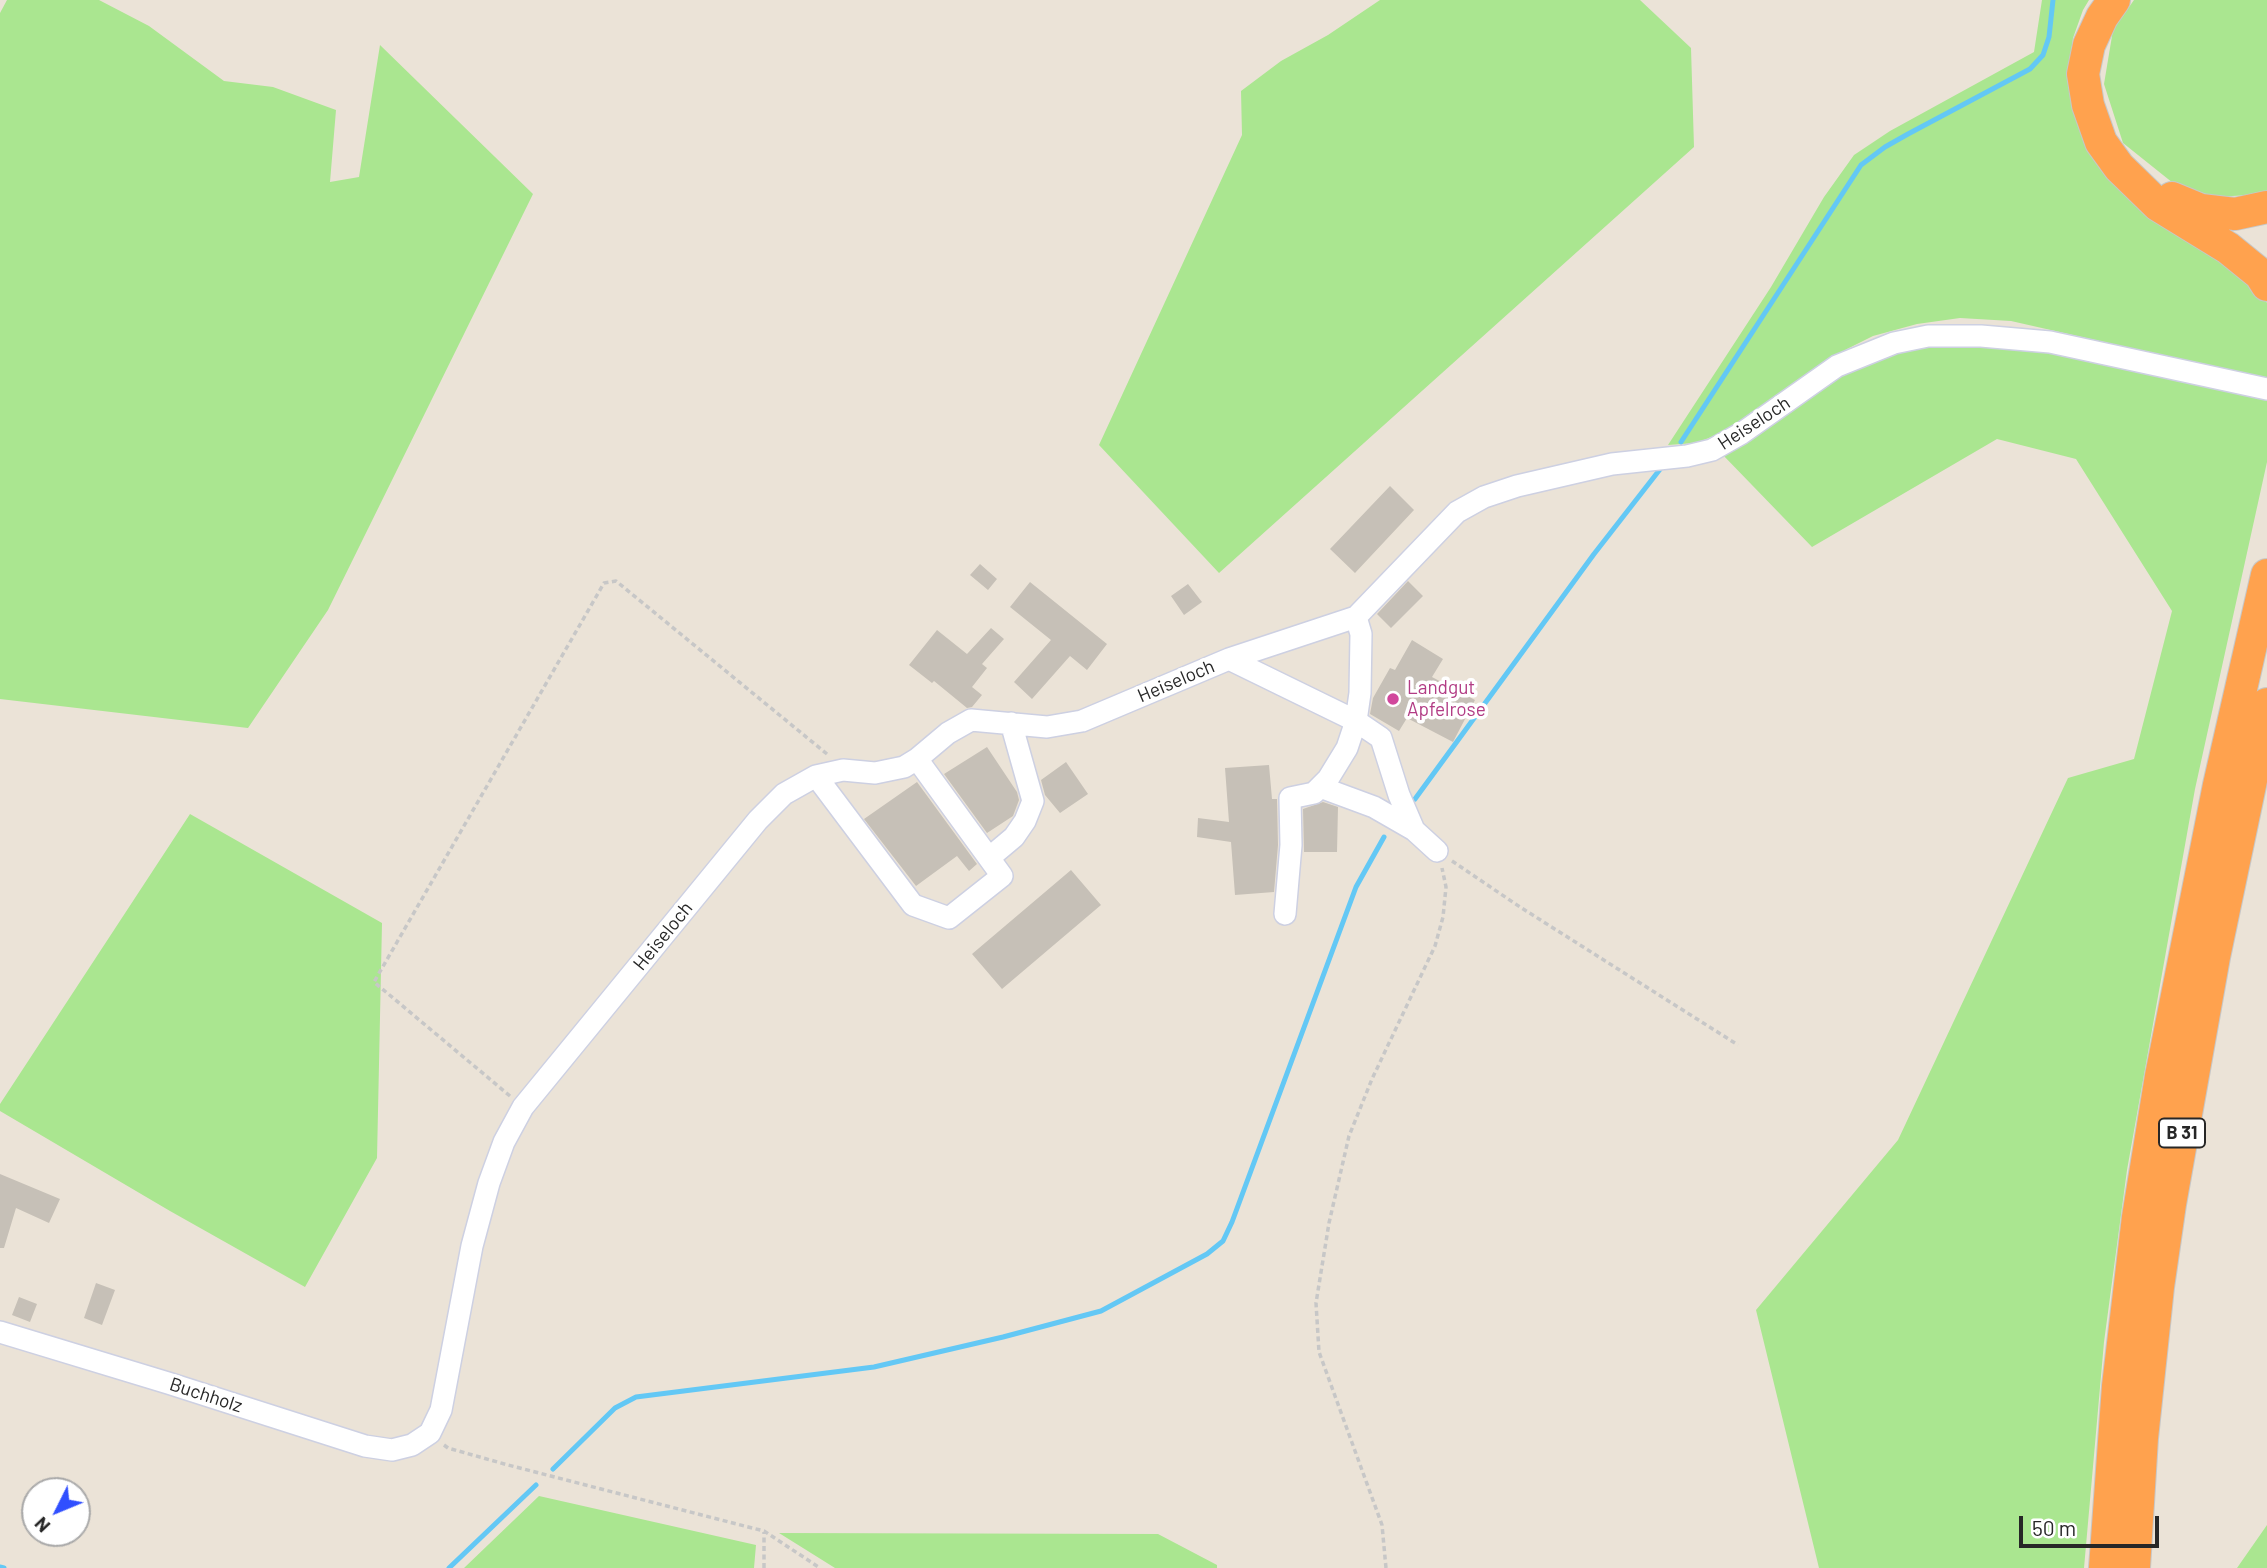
<!DOCTYPE html>
<style>
body{margin:0}
#map{position:relative;width:2267px;height:1568px;overflow:hidden;background:#ebe3d7;font-family:Barlow,sans-serif}
canvas{display:block}
.north{position:absolute;left:21px;top:1477px;width:70px;height:70px;box-sizing:border-box;background:#fff;border:2px solid #a9a9a9;border-radius:50%;rotate:227deg;font-size:19px;font-weight:700;line-height:28px;text-align:center;color:#272727}
.north::after{content:'';display:block;margin:auto;width:24px;height:32px;background:#304fff;clip-path:polygon(50% 0,100% 100%,50% 72%,0 100%)}
.scale{position:absolute;left:2019px;top:1516px;width:140px;height:32px;box-sizing:border-box;border:4px solid #272727;border-top:0;padding-left:9px;font-size:21px;line-height:24px;white-space:nowrap;color:#272727;-webkit-text-stroke:5px #fff;paint-order:stroke}
</style>
<div id="map">
<canvas width="2267" height="1568"></canvas>
<div class="north">N</div>
<div class="scale">50 m</div>
</div>
<script>
const ctx = document.querySelector('canvas').getContext('2d');
ctx.lineJoin = 'round';
function fillPath(path, color) { ctx.fillStyle = color; ctx.fill(path, 'evenodd'); }
const toPath = rows => new Path2D(rows.map(r => 'M' + r).join(''));
function trace(path, color, width, dash) { ctx.strokeStyle = color; ctx.lineWidth = width; ctx.lineCap = dash ? 'butt' : 'round'; ctx.setLineDash(dash || []); ctx.stroke(path); }
function label(font, color, halo, rows, align = 'center') {
  ctx.font = font + ' Barlow,sans-serif'; ctx.lineWidth = 7; ctx.setLineDash([]); ctx.textBaseline = 'middle'; ctx.strokeStyle = halo; ctx.fillStyle = color; for (const [text, x, y, turn = 0] of rows) {
    ctx.save(); ctx.translate(x, y); ctx.rotate((+turn || 0) * Math.PI / 180); ctx.textAlign = isNaN(turn) ? turn : align; if (halo) ctx.strokeText(text, 0, 0); ctx.fillText(text, 0, 0); ctx.restore();
  }
}
fillPath(toPath([
 [7,0,99,0,149,26,224,81,273,87,336,110,330,182,359,177,380,45,533,194,328,610,248,728,0,699,0,13],
 [1380,0,1640,0,1691,48,1694,147,1219,573,1099,445,1242,135,1241,91,1281,61,1328,35],
 [2042,0,2089,0,2083,10,2073,38,2069,70,2072,104,2257,287,2267,303,2267,379,2011,321,1960,318,1917,324,1873,336,1847,349,1720,434,1695,443,1668,445,1771,287,1824,197,1854,155,1890,131,2034,52],
 [2134,0,2267,0,2267,194,2215,197,2173,183,2123,143,2104,84,2113,30],
 [1987,335,2267,397,2267,462,2195,789,2127,1170,2104,1342,2084,1568,1819,1568,1756,1310,1898,1140,2068,778,2134,759,2172,611,2076,459,1997,439,1812,547,1721,453,1806,394,1891,348],
 [190,814,382,923,377,1158,305,1287,170,1211,0,1111,0,1104],
 [539,1496,756,1545,754,1568,464,1568],
 [2267,1525,2267,1568,2237,1568],
 [779,1533,1158,1534,1217,1565,1217,1568,835,1568]
]), '#aae690');
trace(toPath([
 [1681,442,1861,165,1885,147,1908,134,2030,69,2043,55,2049,37,2053,0],
 [1415,799,1594,554,1661,468],
 [553,1469,615,1408,636,1397,874,1367,1003,1337,1101,1311,1207,1254,1223,1241,1232,1222,1356,887,1384,837],
 [0,1567,4,1568],
 [449,1568,536,1485]
]), '#63c8f5', 5);
fillPath(toPath([
 [1390,486,1414,510,1355,573,1330,549],
 [980,564,997,579,988,590,970,575],
 [1408,581,1423,596,1391,628,1377,614],
 [1030,582,1107,644,1087,670,1070,656,1032,699,1014,682,1051,640,1010,607],
 [1188,584,1202,602,1184,615,1171,596],
 [991,628,1004,639,982,664,987,668,972,687,982,695,972,707,967,708,934,681,932,683,909,665,937,630,967,654],
 [1412,640,1443,659,1432,677,1475,700,1453,742,1407,718,1399,731,1370,714,1373,698,1390,668,1395,670],
 [987,747,1017,792,1019,800,1013,816,987,833,944,774],
 [1066,762,1088,794,1060,813,1045,795,1041,780],
 [1269,765,1272,799,1277,799,1278,845,1274,892,1235,895,1231,842,1197,837,1198,818,1229,822,1225,768],
 [917,782,977,864,969,871,957,856,916,886,864,819],
 [1323,802,1338,807,1337,852,1304,852,1303,809],
 [1071,870,1101,905,1002,989,972,954],
 [0,1174,60,1199,49,1223,16,1208,4,1248,0,1248],
 [96,1283,115,1290,102,1325,84,1318],
 [19,1297,37,1304,30,1322,12,1315]
]), '#c6c0b7');
const minor = toPath([
 [1229,659,1356,721,1381,738,1399,795,1414,830,1437,851],
 [816,776,913,905,949,918,1002,876,917,759],
 [1320,787,1374,807,1414,830],
 [989,858,1014,837,1025,821,1033,801,1011,723],
 [1285,914,1291,845,1290,798,1314,793,1328,779,1347,748,1356,721,1360,693,1361,634,1356,617],
 [0,1332,168,1383,365,1446,392,1450,412,1445,430,1433,441,1410,472,1246,489,1183,504,1142,523,1107,758,820,784,794,816,776,843,770,875,773,904,767,917,759,948,733,971,720,1047,727,1082,721,1229,659,1356,617,1457,512,1484,497,1517,486,1612,464,1687,456,1712,450,1742,433,1837,366,1894,343,1928,336,1981,336,2050,342,2267,389]
]);
const highway = toPath([
 [2114,0,2102,17,2089,45,2083,74,2088,105,2101,142,2119,167,2158,205,2228,248,2260,274,2267,285],
 [2172,198,2201,210,2235,214,2267,207],
 [2105,1568,2118,1386,2138,1217,2161,1076,2219,785,2267,575],
 [2134,1568,2142,1438,2158,1287,2170,1204,2214,957,2267,704]
]);
trace(minor, '#cdd0e2', 24);
trace(highway, '#c7c7c7', 34);
trace(toPath([
 [1452,861,1520,907,1738,1045],
 [510,1096,374,982,604,583,616,581,827,754],
 [444,1445,448,1448,508,1465,764,1531,820,1568],
 [764,1568,764,1532],
 [1386,1568,1382,1525,1319,1352,1316,1303,1329,1223,1349,1136,1372,1079,1435,946,1443,917,1446,887,1442,868]
]), '#c7c7c7', 3.5, [5, 3.5]);
trace(minor, '#fff', 21);
trace(highway, '#ffa24e', 32);
for (const [x, y, r, color] of [
 [1393,699,7,"#d1479c"]
]) { const dot = new Path2D(); dot.arc(x, y, r, 0, 2 * Math.PI); ctx.fillStyle = color; ctx.fill(dot); trace(dot, '#fff', 2.5); }
for (const [x, y, w] of [
 [2182,1133,46]
]) { const box = new Path2D(); box.roundRect(x - w / 2, y - 14.5, w, 29, 5); ctx.fillStyle = '#fff'; ctx.fill(box); trace(box, '#272727', 2); }
label('bold 18px', '#272727', null, [
 ["B 31",2182,1133]
]);
label('19px', '#272727', '#fff', [
 ["Heiseloch",1754,423,-33],
 ["Heiseloch",1176,681,-23],
 ["Heiseloch",663,936,-51],
 ["Buchholz",206,1395,18]
]);
label('19px', '#b23c85', '#fff', [
 ["Landgut",1407,688],
 ["Apfelrose",1407,710]
], 'left');
</script>
